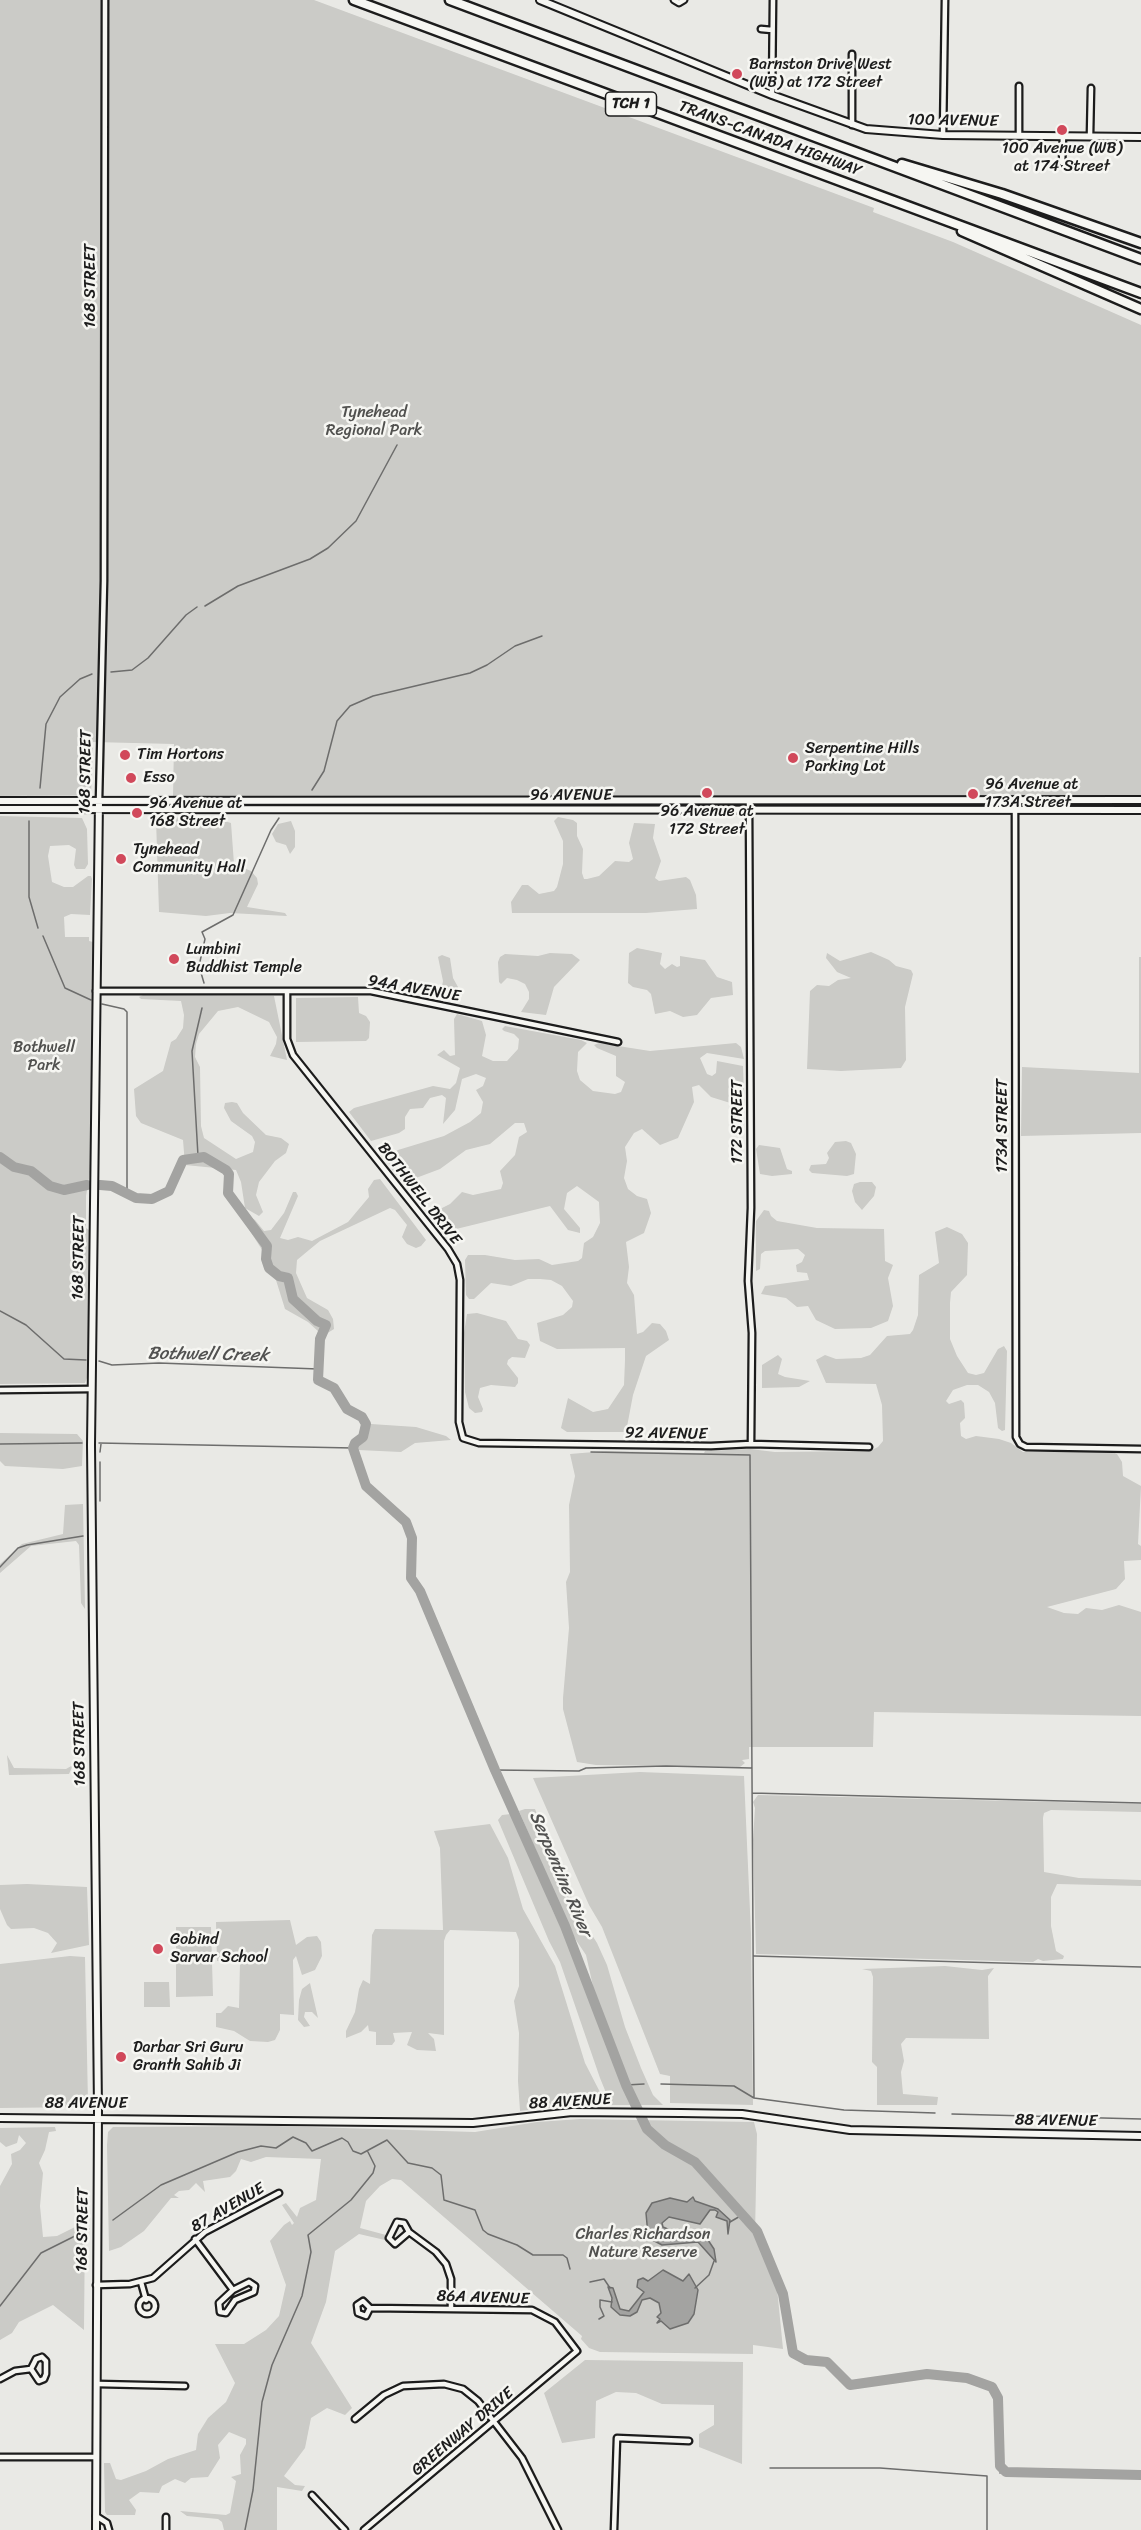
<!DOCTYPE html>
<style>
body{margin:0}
canvas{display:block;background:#e9e9e5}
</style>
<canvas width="1141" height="2530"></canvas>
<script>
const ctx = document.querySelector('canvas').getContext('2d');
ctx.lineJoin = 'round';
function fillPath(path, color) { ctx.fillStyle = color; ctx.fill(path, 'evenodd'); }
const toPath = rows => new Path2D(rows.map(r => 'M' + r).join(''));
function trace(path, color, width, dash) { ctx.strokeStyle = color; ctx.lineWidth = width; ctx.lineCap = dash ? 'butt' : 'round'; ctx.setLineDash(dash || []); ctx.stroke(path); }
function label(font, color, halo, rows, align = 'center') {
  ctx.font = font + ' Sriracha,sans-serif'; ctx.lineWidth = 5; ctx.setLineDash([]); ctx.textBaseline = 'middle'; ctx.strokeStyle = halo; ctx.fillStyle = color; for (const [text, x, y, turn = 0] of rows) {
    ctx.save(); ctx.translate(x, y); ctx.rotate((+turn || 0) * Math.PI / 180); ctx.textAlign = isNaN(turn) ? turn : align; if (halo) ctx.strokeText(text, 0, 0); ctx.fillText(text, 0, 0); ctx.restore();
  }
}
fillPath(toPath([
 [0,0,314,0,874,208,873,212,953,242,1141,325,1141,796,173,796,174,744,93,742,91,795,0,796],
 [0,816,82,818,87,829,88,864,85,869,76,869,74,865,76,849,69,845,50,846,48,856,52,882,64,887,73,887,88,876,91,876,92,879,90,915,71,914,64,917,65,937,89,937,89,941,93,942,90,1172,86,1196,86,1228,89,1230,88,1375,85,1383,0,1384],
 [162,817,218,819,231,823,234,864,251,871,257,878,258,884,247,907,285,913,287,916,230,913,206,916,159,912,156,819],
 [558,817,573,820,577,823,577,836,583,849,582,873,584,879,587,879,599,876,615,861,629,862,633,859,629,843,634,823,655,824,653,838,661,861,655,878,659,881,686,877,690,880,696,895,697,909,646,913,512,913,511,902,522,885,528,885,539,894,554,891,557,887,563,864,563,841,554,821],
 [291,821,295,831,295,847,290,854,286,845,276,842,272,834,278,824],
 [637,948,662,953,660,964,665,969,672,964,677,967,680,966,680,956,705,960,717,977,732,982,733,995,711,998,697,1015,683,1017,670,1011,655,1014,651,994,647,990,633,987,628,983,629,953],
 [871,952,889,960,896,966,911,970,913,974,905,1007,906,1060,901,1068,841,1071,807,1069,810,991,817,985,829,986,838,980,851,978,837,972,826,958,827,953,840,961],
 [550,953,572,954,580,960,554,987,546,1015,521,1012,529,999,529,992,525,984,517,980,507,978,501,984,499,982,498,962,500,957,505,954,538,956],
 [442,955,450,958,453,978,458,987,457,992,452,995,443,995,441,991,443,981,438,957],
 [1139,957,1141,957,1141,1133,1021,1136,1022,1067,1139,1073],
 [143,995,274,996,287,1060,270,1056,276,1044,277,1037,269,1022,238,1007,218,1011,199,1034,196,1044,195,1057,200,1067,201,1126,204,1138,236,1159,253,1152,255,1142,252,1136,231,1121,224,1108,225,1103,232,1102,237,1103,243,1113,266,1135,281,1138,289,1144,286,1153,275,1161,259,1182,256,1195,263,1212,259,1216,245,1208,241,1182,236,1170,185,1165,183,1140,141,1123,136,1116,134,1089,163,1071,171,1042,176,1039,183,1028,184,1015,181,1001,141,999,139,997],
 [358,997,359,1013,366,1016,370,1022,369,1038,366,1041,296,1042,296,998],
 [457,1014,482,1021,486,1035,482,1056,493,1061,507,1061,518,1049,519,1039,514,1034,504,1031,502,1029,505,1026,581,1040,587,1043,578,1052,577,1071,580,1080,593,1091,615,1094,621,1092,625,1082,616,1076,616,1056,597,1048,594,1045,599,1043,650,1051,736,1043,741,1047,744,1059,707,1053,700,1058,707,1074,712,1076,716,1073,717,1061,743,1066,744,1096,740,1106,711,1097,699,1085,692,1087,694,1102,678,1138,660,1145,642,1129,634,1133,625,1147,627,1161,624,1178,628,1189,637,1196,647,1199,651,1213,644,1233,626,1242,629,1267,627,1283,634,1295,637,1334,643,1332,652,1323,660,1324,666,1331,669,1340,646,1356,633,1395,626,1432,567,1432,561,1428,568,1398,593,1412,608,1409,624,1385,625,1360,625,1348,557,1349,540,1341,537,1323,563,1315,572,1307,573,1301,562,1286,551,1280,540,1279,528,1279,511,1286,491,1283,474,1299,469,1299,466,1295,465,1260,468,1255,485,1255,515,1260,539,1259,552,1265,578,1261,582,1258,584,1243,593,1237,600,1223,599,1202,577,1186,567,1193,564,1209,580,1228,580,1233,568,1230,550,1206,444,1232,435,1223,436,1211,450,1204,462,1192,473,1195,501,1189,503,1183,500,1171,515,1155,519,1137,527,1132,524,1123,515,1123,490,1144,466,1150,440,1169,408,1181,395,1174,385,1157,398,1150,444,1136,470,1122,481,1113,483,1102,476,1090,483,1086,486,1078,476,1074,462,1079,455,1110,443,1124,446,1098,442,1095,430,1098,423,1108,410,1109,405,1117,405,1129,399,1133,371,1141,349,1112,354,1108,433,1086,450,1089,456,1083,460,1068,437,1055,444,1050,450,1056,455,1055,454,1019],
 [846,1141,851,1143,856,1154,854,1174,847,1176,812,1173,809,1170,811,1165,826,1164,829,1158,827,1153,835,1142],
 [759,1145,780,1148,787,1169,792,1171,792,1174,772,1176,760,1174,756,1149],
 [380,1179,426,1240,421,1246,416,1248,407,1244,402,1237,407,1225,395,1210,390,1208,320,1241,309,1250,297,1260,296,1273,307,1298,328,1310,333,1319,334,1329,326,1334,319,1332,308,1322,285,1309,271,1264,245,1223,245,1218,249,1216,255,1220,264,1231,271,1230,284,1213,293,1192,296,1192,298,1196,280,1238,288,1240,298,1237,312,1241,348,1222,369,1197,368,1189,374,1180],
 [860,1182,872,1182,876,1187,874,1196,862,1210,855,1202,852,1191,854,1184],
 [764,1210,769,1211,771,1216,777,1221,817,1228,884,1229,885,1261,893,1265,888,1278,893,1306,888,1321,871,1328,835,1329,816,1320,808,1306,797,1307,786,1298,761,1294,765,1286,809,1280,807,1273,797,1272,796,1265,802,1262,805,1255,798,1249,765,1251,761,1254,760,1269,756,1271,756,1221],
 [947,1227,962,1234,968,1243,967,1275,951,1292,950,1303,950,1339,957,1356,968,1373,976,1375,984,1373,998,1349,1004,1346,1007,1351,1005,1430,1002,1431,998,1428,995,1403,989,1392,978,1385,967,1385,953,1390,946,1401,949,1404,961,1400,964,1403,965,1418,960,1423,961,1436,966,1439,976,1436,999,1439,1011,1443,1023,1452,1111,1452,1117,1454,1122,1462,1123,1476,1141,1486,1138,1544,1141,1546,1141,1560,1124,1561,1125,1579,1116,1589,1047,1607,1064,1613,1078,1614,1086,1608,1102,1610,1119,1605,1141,1612,1141,1716,874,1712,873,1747,749,1747,749,1759,742,1760,745,1763,740,1767,596,1765,577,1762,563,1709,563,1698,569,1628,566,1582,570,1572,569,1505,575,1476,570,1454,606,1451,704,1453,705,1451,750,1449,775,1452,870,1451,878,1447,883,1441,882,1405,876,1384,826,1383,816,1360,825,1355,836,1359,861,1358,870,1355,887,1336,910,1334,913,1330,918,1315,919,1275,939,1263,935,1232],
 [477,1313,506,1321,518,1339,527,1341,530,1345,525,1358,512,1357,508,1360,507,1364,518,1378,518,1383,515,1387,491,1385,480,1388,478,1397,483,1409,482,1412,475,1413,469,1408,465,1392,464,1333,467,1314],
 [778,1355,782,1359,778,1374,785,1377,810,1381,799,1387,762,1388,762,1365],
 [371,1424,416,1427,446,1436,451,1440,415,1443,401,1452,358,1450,357,1447,363,1442],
 [0,1433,77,1434,83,1441,82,1466,63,1469,5,1466,0,1461],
 [83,1504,85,1609,81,1603,79,1545,76,1541,31,1546,0,1573,0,1564,22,1544,63,1534,65,1505],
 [7,1755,14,1768,66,1769,73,1765,69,1774,9,1775],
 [640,1772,744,1776,751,1934,753,2105,670,2103,670,2076,660,2074,602,1927,589,1905,533,1778],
 [758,1795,1141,1804,1141,1812,1051,1810,1044,1813,1043,1818,1044,1872,1079,1878,1141,1880,1141,1886,1057,1884,1051,1897,1051,1926,1056,1951,1064,1956,1063,1959,1043,1961,1038,1959,1033,1962,756,1954,753,1840,755,1808,753,1802],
 [525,1809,535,1809,578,1913,597,1943,607,1965,625,2027,641,2068,653,2095,663,2105,641,2105,625,2076,593,1986,586,1955,572,1934,519,1811],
 [511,1814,523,1835,551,1907,577,1961,609,2053,633,2105,611,2105,600,2078,560,1962,549,1941,498,1820,502,1815],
 [490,1824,508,1858,523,1909,555,1966,585,2063,602,2096,601,2102,520,2111,518,2081,519,2033,514,2001,519,1986,519,1940,516,1932,450,1930,446,1935,444,1941,444,2035,428,2033,434,2039,436,2051,417,2050,407,2045,412,2032,393,2033,395,2041,392,2045,376,2045,376,2032,369,2031,368,2025,361,2032,346,2038,346,2031,355,2012,359,1989,363,1980,370,1984,372,1935,375,1929,443,1930,440,1848,434,1831],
 [27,1884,87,1887,89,1945,51,1953,57,1943,48,1933,34,1928,11,1929,7,1925,0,1909,0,1885],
 [290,1920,296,1945,307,1937,317,1936,321,1942,322,1956,315,1970,302,1975,296,1956,293,1960,294,2015,280,2014,280,2030,275,2040,268,2042,250,2041,234,2031,216,2027,216,2013,221,2013,228,2006,239,2008,240,1962,217,1961,216,1922],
 [176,1927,211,1927,213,1996,176,1997],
 [70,1956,85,1957,88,2103,85,2107,0,2108,0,1964],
 [945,1966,982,1970,994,1968,988,1976,989,2039,906,2038,901,2044,904,2061,901,2072,903,2094,938,2097,937,2105,877,2105,877,2067,872,2062,873,1977,871,1971,862,1969],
 [144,1982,169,1982,170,2007,144,2007],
 [310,1983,318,2018,312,2012,305,2012,304,2017,310,2026,304,2027,298,2020,299,2000,302,1989],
 [580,2119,754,2122,757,2134,755,2235,777,2288,783,2349,753,2345,753,2354,600,2352,589,2348,581,2339,582,2336,401,2180,392,2179,380,2186,366,2201,360,2228,386,2235,385,2240,359,2234,335,2251,326,2302,311,2343,352,2408,345,2415,327,2408,311,2418,305,2448,284,2476,295,2485,305,2486,302,2491,277,2487,277,2530,224,2530,222,2522,218,2519,187,2516,180,2511,226,2515,230,2513,236,2481,231,2477,241,2474,240,2455,246,2444,246,2439,229,2432,218,2445,220,2458,208,2477,191,2478,185,2483,175,2479,162,2486,159,2493,140,2492,129,2500,136,2510,135,2515,107,2515,105,2512,104,2463,110,2463,116,2479,121,2480,146,2471,168,2459,196,2450,198,2434,208,2418,226,2402,235,2383,215,2344,244,2344,266,2330,279,2316,286,2285,270,2241,284,2225,290,2221,292,2225,294,2223,282,2205,286,2203,297,2217,300,2208,316,2200,321,2159,266,2157,251,2162,241,2159,236,2171,230,2177,203,2181,205,2192,196,2183,189,2190,179,2191,174,2195,179,2198,171,2198,144,2231,121,2247,109,2251,107,2145,108,2132,113,2127,276,2126,475,2132,537,2122],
 [55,2127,56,2131,49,2132,45,2150,39,2163,43,2173,40,2206,43,2237,57,2236,85,2222,84,2330,53,2305,19,2322,12,2333,0,2340,0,2186,12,2164,11,2154,20,2150,26,2143,19,2135,17,2143,6,2147,0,2142,0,2128],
 [585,2360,743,2362,742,2464,699,2447,699,2434,714,2425,714,2405,662,2404,636,2393,616,2392,596,2401,595,2438,562,2443,544,2393]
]), '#cbcbc7');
const water = toPath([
 [693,2197,695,2201,718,2209,730,2220,728,2234,727,2221,716,2217,718,2212,715,2210,710,2210,700,2224,669,2217,662,2223,663,2227,677,2233,706,2237,714,2249,716,2262,698,2242,662,2245,647,2237,644,2240,648,2235,646,2213,652,2203,670,2198,687,2202,693,2197],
 [663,2270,683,2281,689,2274,698,2290,694,2314,688,2323,670,2329,661,2321,657,2323,660,2319,657,2317,661,2313,659,2303,650,2298,642,2300,637,2312,630,2316,620,2315,611,2307,612,2298,608,2287,613,2288,620,2309,629,2311,644,2292,637,2287,638,2280,643,2278,648,2281,663,2270]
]);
fillPath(water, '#a3a3a1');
trace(water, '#6d6d6c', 1.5);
trace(toPath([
 [205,606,238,586,310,559,328,548,356,521,397,445],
 [111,672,132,670,148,658,186,615,197,607],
 [40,788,46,724,60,697,80,679,92,674],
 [312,790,324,771,337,721,350,706,373,696,470,673,487,665,515,646,542,636],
 [29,821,29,897,38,928],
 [43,936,65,988,91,1000],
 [204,983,199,966,205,939,202,932,233,915,271,830,279,818],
 [102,1004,124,1009,127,1012,127,1194],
 [198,1156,192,1051,202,1008],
 [0,1311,26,1325,64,1359,86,1360],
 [99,1361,112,1365,159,1363,318,1369],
 [99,1443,353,1448],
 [0,1444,82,1443],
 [100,1452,101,1444],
 [591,1452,750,1455,754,2098],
 [100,1501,100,1462],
 [0,1567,18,1548,27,1545,83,1536],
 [495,1770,579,1771,586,1768,666,1766,751,1768],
 [752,1793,1141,1803],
 [754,1956,1141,1967],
 [661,2084,734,2086,754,2098,844,2110,935,2113],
 [626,2085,644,2084],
 [952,2114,1141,2119],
 [113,2220,161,2185,238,2152,261,2146,276,2148,293,2137,306,2143,312,2151,342,2138,348,2142,353,2151,361,2154,387,2140,408,2163,432,2168,441,2175,444,2200,475,2210,483,2230,488,2234,517,2245,533,2255,563,2255,567,2258,570,2269],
 [730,2222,742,2215],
 [590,2282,604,2279,610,2288],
 [695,2288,709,2275,714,2261],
 [0,2306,41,2253,89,2229],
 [599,2319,604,2316,600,2307,600,2300,612,2302],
 [770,2468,880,2468,987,2476,987,2530],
 [1000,2473,1002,2471],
 [245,2530,253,2490,262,2402,272,2365,302,2296,311,2252,308,2235,351,2200,373,2173,375,2166,368,2152]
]), '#6d6d6c', 1.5);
trace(toPath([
 [0,1157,14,1167,31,1171,50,1186,64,1190,87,1185],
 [100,1185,112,1186,136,1198,152,1199,169,1191,183,1160,204,1157,226,1170,229,1174,228,1193,267,1246,266,1259,269,1268,279,1276,288,1278,293,1299,317,1321,326,1325,320,1339,318,1380,334,1388,347,1409,362,1417,366,1424,363,1437,355,1443,353,1448,366,1486,406,1522,412,1538,411,1578,420,1591,495,1770,565,1926,626,2085,647,2129,665,2145,695,2162,757,2231,783,2294,793,2353,806,2360,827,2362,850,2385,927,2374,967,2378,992,2387,998,2398,1000,2466,1006,2472,1141,2475]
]), '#a3a3a1', 10);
const street = toPath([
 [674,0,679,3,684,0],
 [761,29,772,30],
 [772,95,773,0],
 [852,125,852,54],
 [943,135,945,0],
 [1019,135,1019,86],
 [1090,136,1091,88],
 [1062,163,1063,136],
 [1015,800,1016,1437,1020,1444,1026,1447,1141,1449],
 [99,801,104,581,105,0],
 [749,801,751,1208,748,1281,752,1333,751,1444],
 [96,991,371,991,618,1042],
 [287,991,287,1039,293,1055,448,1249,457,1264,460,1280,459,1422,463,1438,479,1443,711,1446,751,1444,869,1447],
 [0,1390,91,1389],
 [397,2222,404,2223,409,2232,395,2244,389,2238,397,2222],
 [409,2232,436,2252,446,2264,451,2279,451,2308],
 [195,2239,233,2290],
 [141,2282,146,2300],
 [249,2282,255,2286,254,2292,235,2300,226,2313,220,2312,219,2303,233,2290,249,2282],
 [96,2285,130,2284,153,2278,205,2232,279,2193],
 '139 2306a8 8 0 1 1 16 0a8 8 0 1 1-16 0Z',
 [42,2357,46,2361,46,2374,44,2379,39,2381,31,2369,36,2359,42,2357],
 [0,2379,15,2371,31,2369],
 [98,2384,185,2386],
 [355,2419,384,2395,403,2386,444,2384,463,2389,478,2401,522,2458,558,2530],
 [0,2457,95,2457],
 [312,2495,345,2530],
 [96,2516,107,2523,109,2530],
 [166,2517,166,2530],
 [364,2530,577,2351,555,2322,532,2310,370,2308,363,2301,357,2305,358,2313,366,2316,370,2308],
 [614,2530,617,2438,689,2441]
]);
const secondary = toPath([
 [540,0,772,95,866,129,943,135,1141,137],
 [0,801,1141,800],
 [0,809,1141,810],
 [0,2118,473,2123,572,2112,681,2113,742,2114,850,2130,1141,2136],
 [96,2530,98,2109,91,1445,99,801]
]);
const highway = toPath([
 [354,0,1141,293],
 [450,0,1141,259],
 [902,164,1002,194,1141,243],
 [962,231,1141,309]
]);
trace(street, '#1c1c1c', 9);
trace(secondary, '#1c1c1c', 10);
trace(highway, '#1c1c1c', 13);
trace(street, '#f6f6f2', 4.5);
trace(secondary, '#f6f6f2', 6);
trace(highway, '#f6f6f2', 8);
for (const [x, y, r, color] of [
 [737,74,6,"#d1495b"],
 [1062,130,6,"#d1495b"],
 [125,755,6,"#d1495b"],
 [793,758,6,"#d1495b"],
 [131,778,6,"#d1495b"],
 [707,793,6,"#d1495b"],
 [973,794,6,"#d1495b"],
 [137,813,6,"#d1495b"],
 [121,859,6,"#d1495b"],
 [174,959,6,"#d1495b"],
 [158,1949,6,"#d1495b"],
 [121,2057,6,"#d1495b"]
]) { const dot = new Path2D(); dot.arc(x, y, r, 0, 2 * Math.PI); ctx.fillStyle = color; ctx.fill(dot); trace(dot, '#f6f6f2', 2); }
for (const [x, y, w] of [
 [631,104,51]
]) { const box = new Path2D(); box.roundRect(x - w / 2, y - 12, w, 24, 4.5); ctx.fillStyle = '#f6f6f2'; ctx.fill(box); trace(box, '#1c1c1c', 1.5); }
label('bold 15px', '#1c1c1c', null, [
 ["TCH 1",631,104]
]);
label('16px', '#1c1c1c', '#f6f6f2', [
 ["Barnston Drive West",749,65],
 ["(WB) at 172 Street",749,83],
 ["100 Avenue (WB)",1062,149,"center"],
 ["at 174 Street",1062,167,"center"],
 ["Serpentine Hills",805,749],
 ["Parking Lot",805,767],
 ["Tim Hortons",137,755],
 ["Esso",143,778],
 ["96 Avenue at",985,785],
 ["173A Street",985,803],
 ["96 Avenue at",149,804],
 ["168 Street",149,822],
 ["96 Avenue at",707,812,"center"],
 ["172 Street",707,830,"center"],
 ["Tynehead",133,850],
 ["Community Hall",133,868],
 ["Lumbini",186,950],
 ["Buddhist Temple",186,968],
 ["Gobind",170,1940],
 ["Sarvar School",170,1958],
 ["Darbar Sri Guru",133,2048],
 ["Granth Sahib Ji",133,2066]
], 'left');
label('16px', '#1c1c1c', '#f6f6f2', [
 ["100 AVENUE",953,121,1],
 ["TRANS-CANADA HIGHWAY",770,139,20],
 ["168 STREET",91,286,-90],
 ["168 STREET",86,772,-89],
 ["96 AVENUE",571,796],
 ["94A AVENUE",414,989,10],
 ["172 STREET",738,1122,-90],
 ["173A STREET",1003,1126,-90],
 ["BOTHWELL DRIVE",419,1194,52],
 ["168 STREET",79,1258,-89],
 ["92 AVENUE",666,1434,1],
 ["168 STREET",80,1744,-91],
 ["88 AVENUE",570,2102,-3],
 ["88 AVENUE",86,2104],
 ["88 AVENUE",1056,2121,1],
 ["87 AVENUE",228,2208,-30],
 ["168 STREET",83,2230,-89],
 ["86A AVENUE",483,2298,2],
 ["GREENWAY DRIVE",463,2432,-40]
]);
label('16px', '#51514f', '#f6f6f2', [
 ["Tynehead",374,413],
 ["Regional Park",374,431],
 ["Bothwell",44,1048],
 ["Park",44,1066],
 ["Charles Richardson",643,2235],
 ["Nature Reserve",643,2253]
]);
label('italic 18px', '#525251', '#f6f6f2', [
 ["Bothwell Creek",208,1355,1],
 ["Serpentine River",560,1874,67]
]);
</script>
